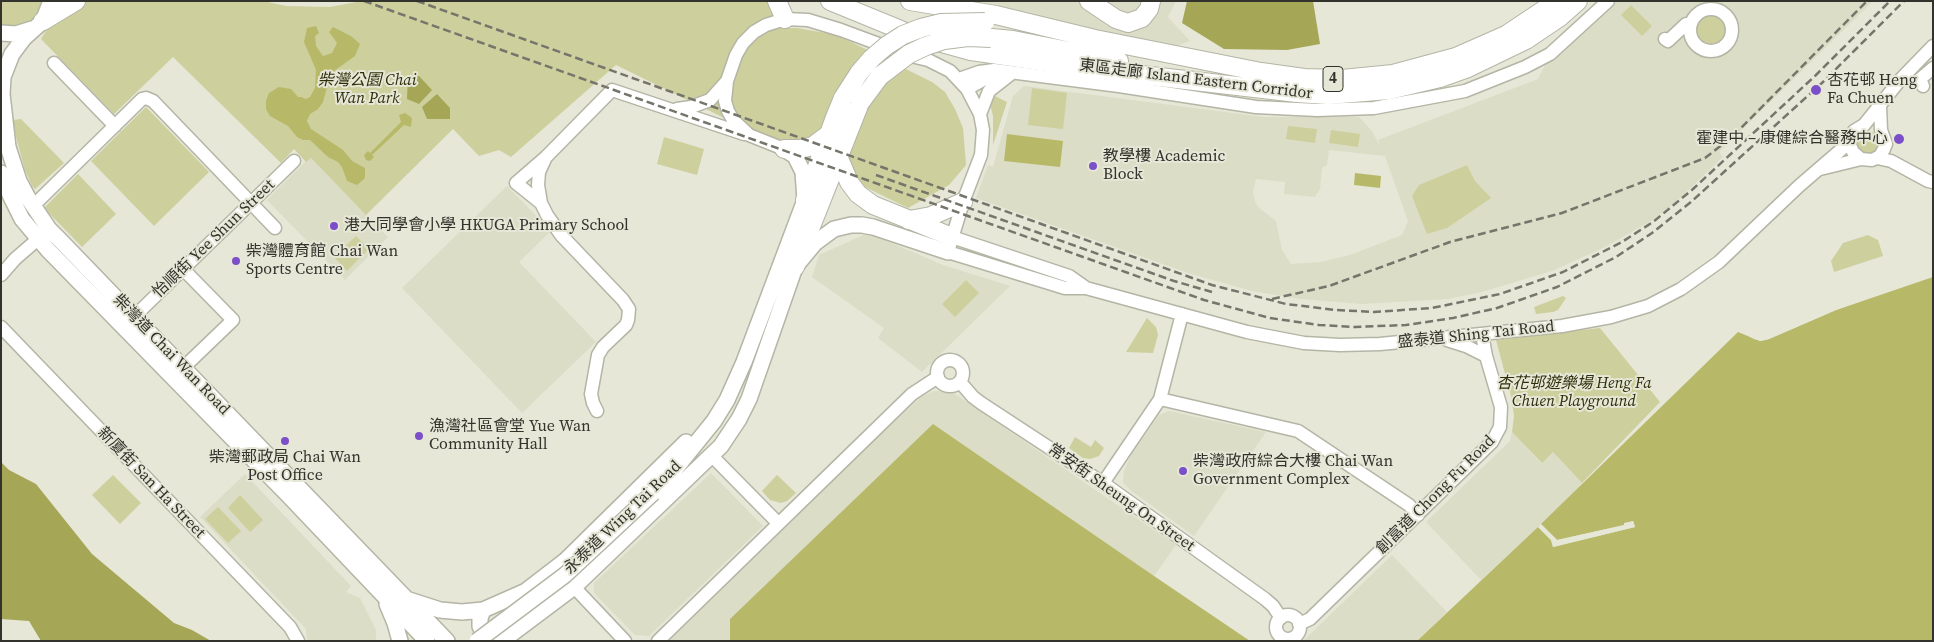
<!DOCTYPE html>
<meta charset="utf-8">
<style>
body{margin:0}
#map{position:relative;width:1934px;height:642px;overflow:hidden;background:#e6e7d7;font-family:"Source Serif 4",serif}
canvas{display:block}
.frame{position:absolute;inset:0;border:2px solid #33332d;pointer-events:none}
</style>
<div id="map">
<canvas width="1934" height="642"></canvas>
<div class="frame"></div>
</div>
<script>
const ctx = document.querySelector('canvas').getContext('2d');
ctx.lineJoin = 'round';
function fillPath(path, color) { ctx.fillStyle = color; ctx.fill(path, 'evenodd'); }
const toPath = rows => new Path2D(rows.map(r => 'M' + r).join(''));
function trace(path, color, width, dash) { ctx.strokeStyle = color; ctx.lineWidth = width; ctx.lineCap = dash ? 'butt' : 'round'; ctx.setLineDash(dash || []); ctx.stroke(path); }
function label(font, color, halo, rows, align = 'center') {
  ctx.font = font + ' "Source Serif 4","Noto Sans TC",serif'; ctx.lineWidth = 4; ctx.setLineDash([]); ctx.textBaseline = 'middle'; ctx.strokeStyle = halo; ctx.fillStyle = color; for (const [text, x, y, turn = 0] of rows) {
    ctx.save(); ctx.translate(x, y); ctx.rotate((+turn || 0) * Math.PI / 180); ctx.textAlign = isNaN(turn) ? turn : align; if (halo) ctx.strokeText(text, 0, 0); ctx.fillText(text, 0, 0); ctx.restore();
  }
}
fillPath(toPath([
 [979,1,1176,1,1168,17,1190,41,1176,46,1079,26],
 [1617,1,1873,1,1719,152,1723,157,1677,201,1651,221,1605,247,1552,271,1482,292,1448,299,1362,304,1301,299,1252,291,1191,274,976,198,988,165,993,167,1013,96,1024,86,1264,117,1359,117,1372,131,1380,146,1378,140,1538,79,1546,63,1594,24],
 [1329,150,1385,156,1408,221,1402,235,1350,255,1321,262,1291,264,1282,250,1276,221,1258,207,1255,201,1253,192,1256,179,1285,182,1284,194,1315,197,1320,189,1322,168,1327,165],
 [310,157,388,237,345,280,267,200],
 [507,186,551,231,519,262,596,342,522,413,402,288],
 [868,233,943,265,1010,286,922,372,878,338,884,328,812,277,819,255],
 [934,391,941,391,955,394,1176,545,1154,576,1164,641,665,641,705,599,921,397],
 [1169,411,1266,432,1194,536,1130,490,1123,482,1124,471,1130,457,1159,415],
 [1512,432,1541,463,1553,452,1582,483,1567,500,1633,521,1635,527,1553,547,1538,527,1481,580,1426,522,1510,441],
 [711,473,763,526,649,636,635,635,594,593,594,583],
 [245,474,351,586,346,592,360,598,376,630,376,641,307,641,306,629,200,517],
 [1392,555,1447,612,1417,641,1303,641]
]), '#dcddc6');
fillPath(toPath([
 [1,1,44,1,39,12,33,19,25,24,14,27,1,26],
 [88,1,263,1,286,6,330,7,362,1,769,1,781,28,797,28,837,35,932,82,945,92,955,109,963,128,966,165,949,185,908,208,616,65,511,157,499,150,479,156,453,129,366,215,311,158,306,162,294,149,281,163,173,57,114,114,41,39,50,24],
 [1631,5,1652,26,1642,36,1621,15],
 '1693 30a18 18 0 1 1 36 0a18 18 0 1 1-36 0Z',
 [1032,88,1067,93,1063,129,1028,125],
 [993,95,1007,102,993,145,993,116,989,100],
 [146,107,209,172,154,226,91,161],
 [21,119,64,163,35,189,32,186,25,170,16,137,13,120],
 [1288,126,1317,129,1315,143,1286,139],
 [1331,130,1360,134,1358,147,1329,143],
 [1864,130,1876,133,1881,146,1872,156,1857,151,1855,139],
 [664,137,704,149,697,175,657,164],
 [1467,165,1475,181,1491,198,1447,228,1427,234,1412,196,1419,185],
 [78,174,116,214,82,247,44,208],
 [1868,235,1878,240,1883,256,1834,272,1831,261,1843,243],
 [356,236,369,249,347,271,334,257],
 [966,280,979,293,955,317,942,304],
 [1563,296,1566,298,1558,310,1553,312,1536,314,1534,307],
 [1147,318,1156,327,1158,335,1153,353,1126,352],
 [1600,328,1660,402,1582,483,1553,452,1542,463,1512,432,1514,416,1511,396,1496,340],
 [1075,437,1091,447,1095,440,1104,448,1099,456,1090,459,1083,458,1069,448],
 [113,475,141,503,120,524,92,495],
 [777,475,796,493,787,501,781,503,770,500,762,491],
 [240,495,263,520,250,532,228,508],
 [218,507,241,531,228,543,205,519]
]), '#cdcf9d');
fillPath(toPath([
 [1187,1,1313,1,1320,44,1287,50,1224,49,1182,23],
 [408,76,419,76,432,90,419,104,407,99],
 [437,94,450,108,450,119,427,119,422,107],
 [1,462,9,470,36,484,92,554,174,623,192,630,211,641,41,641,29,621,1,619]
]), '#a5a656');
fillPath(toPath([
 [316,26,319,33,315,36,316,46,323,56,332,53,337,43,329,32,333,27,351,36,360,44,355,56,331,73,323,102,318,109,310,114,307,121,311,129,343,150,352,161,365,168,365,178,357,185,347,181,342,167,338,162,328,157,310,140,303,140,297,137,288,126,270,116,266,109,266,101,269,93,279,87,291,89,298,97,301,97,306,99,310,97,315,88,316,70,304,42,307,28],
 [405,113,412,118,411,127,404,125,372,155,374,157,370,161,366,160,364,155,368,151,370,153,401,122,399,115],
 [1007,134,1063,141,1060,167,1004,161],
 [1355,173,1381,176,1380,188,1354,185],
 [1933,276,1933,641,1417,641,1538,527,1551,540,1553,547,1635,527,1633,521,1625,525,1557,540,1541,524,1738,332,1760,341,1769,339,1836,310],
 [933,424,1154,576,1250,641,730,641,730,619]
]), '#b7b968');
fillPath(toPath([
 [1933,273,1933,277,1836,310,1769,339,1761,341,1754,339,1741,332,1743,330,1761,338,1768,337,1835,307],
 [1633,521,1635,527,1553,547,1551,540,1538,527,1541,524,1557,540,1624,525,1624,523]
]), '#e6e7d7');
const minor = toPath([
 '1690 30a21 21 0 1 1 42 0a21 21 0 1 1-42 0Z',
 [1665,39,1668,41,1686,24,1691,24],
 [54,63,115,126],
 [959,79,979,72,994,70,1119,86,1256,107,1317,110,1374,108,1465,91,1525,67,1550,54,1608,1],
 [1923,86,1920,79,1933,68],
 [967,89,983,80,997,75],
 [677,109,691,107,710,100,727,81],
 [980,114,989,91,1012,73],
 [784,149,749,135,733,120,728,111,725,101,727,81,736,55,743,43,754,32,766,25,785,19,808,20,841,30,911,56,928,60,950,71,967,89,980,114,983,130,981,155,963,202,948,252,1065,288,1086,288,1247,332,1304,343,1340,345,1380,344,1562,326,1611,317,1648,306,1681,289,1719,262,1799,186,1850,142],
 [1877,158,1891,161,1928,181,1933,182],
 [545,159,539,172,538,185,541,203,547,215,561,235,623,300,629,309,628,320,626,325,603,347,598,355,591,394,593,403,597,411],
 [1861,159,1853,152,1850,145,1851,136,1854,131,1864,125,1900,80,1933,46],
 [1820,169,1861,159,1872,160,1880,156,1884,149,1886,144,1881,130,1880,106],
 [541,203,516,183,546,157,612,90,744,134],
 [33,206,142,99,146,98,153,101,275,228],
 [952,237,1069,276,1086,288],
 [1,275,15,259,38,239],
 [135,318,142,309,294,161],
 [1,327,290,627,298,641],
 [1447,340,1466,346,1486,356],
 '937 373a13 13 0 1 1 26 0a13 13 0 1 1-26 0Z',
 [175,372,183,368,233,320,183,269],
 [960,382,973,397,981,403,1103,483,1265,599,1273,606,1281,618],
 [1160,399,1298,431,1409,505,1418,515],
 [712,456,778,523],
 [1103,483,1160,399,1182,314],
 [574,587,625,641],
 '1276 627a12 12 0 1 1 24 0a12 12 0 1 1-24 0Z',
 [1299,624,1310,619,1492,442,1500,427,1501,407,1486,356,1482,334],
 [658,641,912,394,938,377]
]);
const major = toPath([
 [51,1,43,21,24,38,12,54,3,77,2,94,8,147,19,181,28,198,49,229,59,239,447,641],
 [1,33,16,34,32,29],
 [1,173,11,197,22,219,48,250,289,496,427,641],
 [653,493,672,473,714,421,727,400,744,362,805,200,803,172,795,156,784,149],
 [409,600,440,610,462,612,483,610,526,591,565,561,686,442],
 [387,604,395,623,400,641],
 [483,610,480,618,480,626,483,633,491,641],
 [502,641,574,587,721,446,739,419,749,399,795,267,815,243,834,229,851,225,862,225,873,227,948,252]
]);
const highway = toPath([
 [777,1,785,19],
 [830,1,913,35,971,51,1117,72,1297,93,1328,95,1389,90,1440,78,1468,68,1526,40,1560,17,1578,1],
 [910,1,996,15,1095,39,1261,72,1304,78,1342,79,1393,74,1456,57,1506,35,1557,1],
 [1089,1,1116,19,1128,23,1142,18,1149,9,1151,1],
 [43,21,76,1],
 [991,38,1013,40,1119,61],
 [784,149,800,149,813,146,829,134],
 [838,156,849,182,858,194,873,205,952,237],
 [805,200,834,120,843,98],
 [909,220,931,216,963,202],
 [795,267,860,103]
]);
trace(minor, '#b4b5a5', 15);
trace(major, '#b4b5a5', 18);
trace(highway, '#b4b5a5', 20);
trace(minor, '#fff', 12);
trace(major, '#fff', 15);
trace(highway, '#fff', 18);
trace(toPath([
 [364,1,1204,300,1270,318,1319,325,1355,327,1406,325,1453,318,1497,308,1557,287,1616,257,1652,233,1691,202,1823,82,1904,1],
 [417,1,1212,285,1286,304,1336,310,1374,312,1432,308,1500,294,1563,272,1622,242,1653,222,1693,189,1816,75,1890,1],
 [876,175,1174,281,1212,292],
 [1272,299,1329,286,1450,242,1562,213,1705,158,1732,137,1867,1]
]), '#75756b', 2.5, [8, 4]);
const majorBridge = toPath([
 [477,641,565,575,653,493]
]);
const highwayBridge = toPath([
 [843,98,859,73,872,58,886,46,903,35,921,28,941,23,985,22],
 [860,103,880,76,909,54,926,46,944,40,968,37,991,38]
]);
trace(majorBridge, '#b4b5a5', 18, []);
trace(highwayBridge, '#b4b5a5', 20, []);
trace(majorBridge, '#fff', 15);
trace(highwayBridge, '#fff', 18);
for (const [x, y, r, color] of [
 [1816,90,6,"#7b4fc7"],
 [1899,139,6,"#7b4fc7"],
 [1093,166,5,"#7b4fc7"],
 [334,226,5,"#7b4fc7"],
 [236,261,5,"#7b4fc7"],
 [419,436,5,"#7b4fc7"],
 [285,441,5,"#7b4fc7"],
 [1183,471,5,"#7b4fc7"]
]) { const dot = new Path2D(); dot.arc(x, y, r, 0, 2 * Math.PI); ctx.fillStyle = color; ctx.fill(dot); trace(dot, '#e6e7d7', 2); }
for (const [x, y, w] of [
 [1333,79,20]
]) { const box = new Path2D(); box.roundRect(x - w / 2, y - 12.5, w, 25, 4); ctx.fillStyle = '#e6e7d7'; ctx.fill(box); trace(box, '#33332d', 1); }
label('bold 15px', '#33332d', null, [
 ["4",1333,79]
]);
label('16px', '#33332d', '#e6e7d7', [
 ["東區走廊 Island Eastern Corridor",1196,80,7],
 ["怡順街 Yee Shun Street",214,239,-44],
 ["盛泰道 Shing Tai Road",1476,335,-6],
 ["柴灣道 Chai Wan Road",171,355,46],
 ["新廈街 San Ha Street",151,483,46],
 ["創富道 Chong Fu Road",1436,495,-45],
 ["常安街 Sheung On Street",1121,498,35],
 ["永泰道 Wing Tai Road",623,518,-44]
]);
label('italic 16px', '#2e2e0a', '#e6e7d7', [
 ["柴灣公園 Chai",367,81],
 ["Wan Park",367,99],
 ["杏花邨遊樂場 Heng Fa",1574,384],
 ["Chuen Playground",1574,402]
]);
label('16px', '#33332d', '#e6e7d7', [
 ["杏花邨 Heng",1827,81],
 ["Fa Chuen",1827,99],
 ["霍建中 – 康健綜合醫務中心",1888,139,"right"],
 ["教學樓 Academic",1103,157],
 ["Block",1103,175],
 ["港大同學會小學 HKUGA Primary School",344,226],
 ["柴灣體育館 Chai Wan",246,252],
 ["Sports Centre",246,270],
 ["漁灣社區會堂 Yue Wan",429,427],
 ["Community Hall",429,445],
 ["柴灣郵政局 Chai Wan",285,458,"center"],
 ["Post Office",285,476,"center"],
 ["柴灣政府綜合大樓 Chai Wan",1193,462],
 ["Government Complex",1193,480]
], 'left');
</script>
